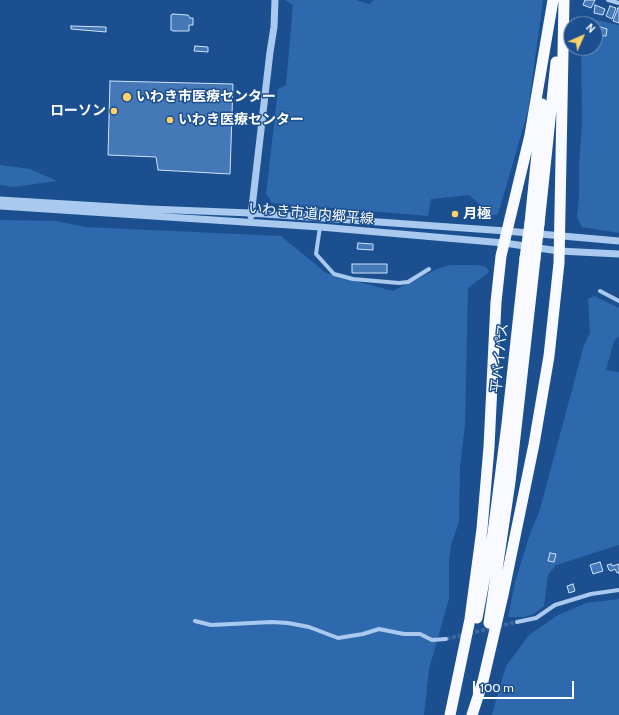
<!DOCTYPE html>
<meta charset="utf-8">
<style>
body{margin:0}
#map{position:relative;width:619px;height:715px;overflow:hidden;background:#1b4f8f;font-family:Cabin,sans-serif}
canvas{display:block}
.north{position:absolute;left:563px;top:16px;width:40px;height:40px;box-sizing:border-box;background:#1b4f8f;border:1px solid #7695bc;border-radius:50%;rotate:45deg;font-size:11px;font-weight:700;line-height:16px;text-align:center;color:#fff}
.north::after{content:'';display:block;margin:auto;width:14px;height:18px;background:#ffd166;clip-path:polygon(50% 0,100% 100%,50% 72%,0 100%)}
.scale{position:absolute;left:473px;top:681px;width:101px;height:18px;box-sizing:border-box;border:2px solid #fff;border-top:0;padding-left:5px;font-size:12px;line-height:14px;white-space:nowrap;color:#fff;-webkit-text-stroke:3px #1b4f8f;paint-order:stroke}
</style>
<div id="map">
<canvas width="619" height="715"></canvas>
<div class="north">N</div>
<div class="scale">100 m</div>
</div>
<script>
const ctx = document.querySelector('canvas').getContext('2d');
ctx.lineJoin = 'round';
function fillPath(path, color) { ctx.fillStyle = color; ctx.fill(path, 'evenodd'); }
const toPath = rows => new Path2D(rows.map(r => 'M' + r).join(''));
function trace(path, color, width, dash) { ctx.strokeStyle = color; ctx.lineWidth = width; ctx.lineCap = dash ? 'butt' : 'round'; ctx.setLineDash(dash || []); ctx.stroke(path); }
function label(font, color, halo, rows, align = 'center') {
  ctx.font = font + ' Cabin,"Noto Sans JP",sans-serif'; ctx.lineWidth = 3; ctx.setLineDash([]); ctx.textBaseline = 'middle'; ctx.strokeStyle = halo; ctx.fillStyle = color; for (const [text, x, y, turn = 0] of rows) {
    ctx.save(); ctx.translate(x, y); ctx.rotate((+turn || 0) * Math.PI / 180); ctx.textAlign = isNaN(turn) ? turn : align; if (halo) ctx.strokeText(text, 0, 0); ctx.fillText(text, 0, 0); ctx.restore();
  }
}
fillPath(toPath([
 [285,0,356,0,369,4,374,0,543,0,528,111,498,214,479,218,480,205,469,195,431,199,428,216,272,203,266,194,278,89,286,85,293,5],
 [591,19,619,25,619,233,582,227,577,217,579,198,579,165,582,124,581,48,595,48,595,24,581,24,581,21],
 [0,165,30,169,57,181,13,187,0,185],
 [0,220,57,221,85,227,281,236,326,273,393,291,437,269,450,265,477,265,486,267,489,272,468,288,465,424,460,467,459,522,451,545,449,561,449,599,429,669,424,715,0,715],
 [594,296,619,308,619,336,614,341,606,370,619,372,619,545,556,565,548,575,544,606,534,614,525,617,508,617,515,582,531,531,539,513,584,345,590,333,588,299],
 [619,599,619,715,492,715,506,666,529,635,558,615,586,603]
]), '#2e69ad');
const building = toPath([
 [585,0,595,0,591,8,583,5,585,0],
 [595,5,605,9,603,15,594,13,595,5],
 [610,6,616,8,612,19,606,16,610,6],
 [618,8,619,8,619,23,613,21,618,8],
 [173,14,188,15,190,18,193,18,193,25,189,25,189,31,173,31,171,30,171,15,173,14],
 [71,26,106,27,106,32,71,29,71,26],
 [597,26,607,29,606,36,595,35,595,27,597,26],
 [195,46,208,47,208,52,194,51,195,46],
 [110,81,233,84,230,174,158,170,156,157,108,155,110,81],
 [358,243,373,244,373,250,357,249,358,243],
 [352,264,387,264,387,273,352,273,352,264],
 [550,553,556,554,554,562,548,561,550,553],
 [600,562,603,571,593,574,590,565,600,562],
 [611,564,612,566,619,564,619,573,617,573,615,569,611,571,609,570,607,565,611,564],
 [573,584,575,591,569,593,567,586,573,584]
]);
fillPath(building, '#4478b7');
trace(building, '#cfe3fa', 1);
trace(toPath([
 [446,639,517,622]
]), '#3d69a0', 4, [4, 2]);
trace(toPath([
 [608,0,619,3],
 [320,227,316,254,334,274,353,279,399,283,408,282,429,269],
 [600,291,619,301],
 [195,621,211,625,272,622,288,623,309,627,338,638,363,634,379,629,404,634,420,634,432,640,446,639],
 [517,622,536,618,555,605,591,594,619,590]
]), '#a9c9ee', 4);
trace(toPath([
 [0,200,149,209,251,213,506,231,619,241],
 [0,206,320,227,504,243,559,251,619,254],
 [251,216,270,52,274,27,275,0]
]), '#a9c9ee', 7);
trace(toPath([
 [530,223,542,104],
 [539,224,556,62],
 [477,618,493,533,507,424,525,258],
 [489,623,510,482,535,259],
 [450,715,470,619,482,529,489,447,496,302,501,256,530,135,553,0],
 [472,715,483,681,503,595,534,444,549,356,559,263,564,0]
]), '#f8faff', 11);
trace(toPath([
 [525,258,530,223],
 [535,259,539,224]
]), '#f8faff', 11);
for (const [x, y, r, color] of [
 [127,97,5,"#ffd166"],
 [114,111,4,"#ffd166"],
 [170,120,4,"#ffd166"],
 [455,214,4,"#ffd166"]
]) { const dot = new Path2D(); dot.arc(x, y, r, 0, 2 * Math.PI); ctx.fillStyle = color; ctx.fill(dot); trace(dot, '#1b4f8f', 1.5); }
label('bold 14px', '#fff', '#1b4f8f', [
 ["いわき市医療センター",136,97],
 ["ローソン",106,111,"right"],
 ["いわき医療センター",178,120],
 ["月極",463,214]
], 'left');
label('14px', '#fff', '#1b4f8f', [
 ["いわき市道内郷平線",311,214,5],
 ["平バイパス",500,358,-84]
]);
</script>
